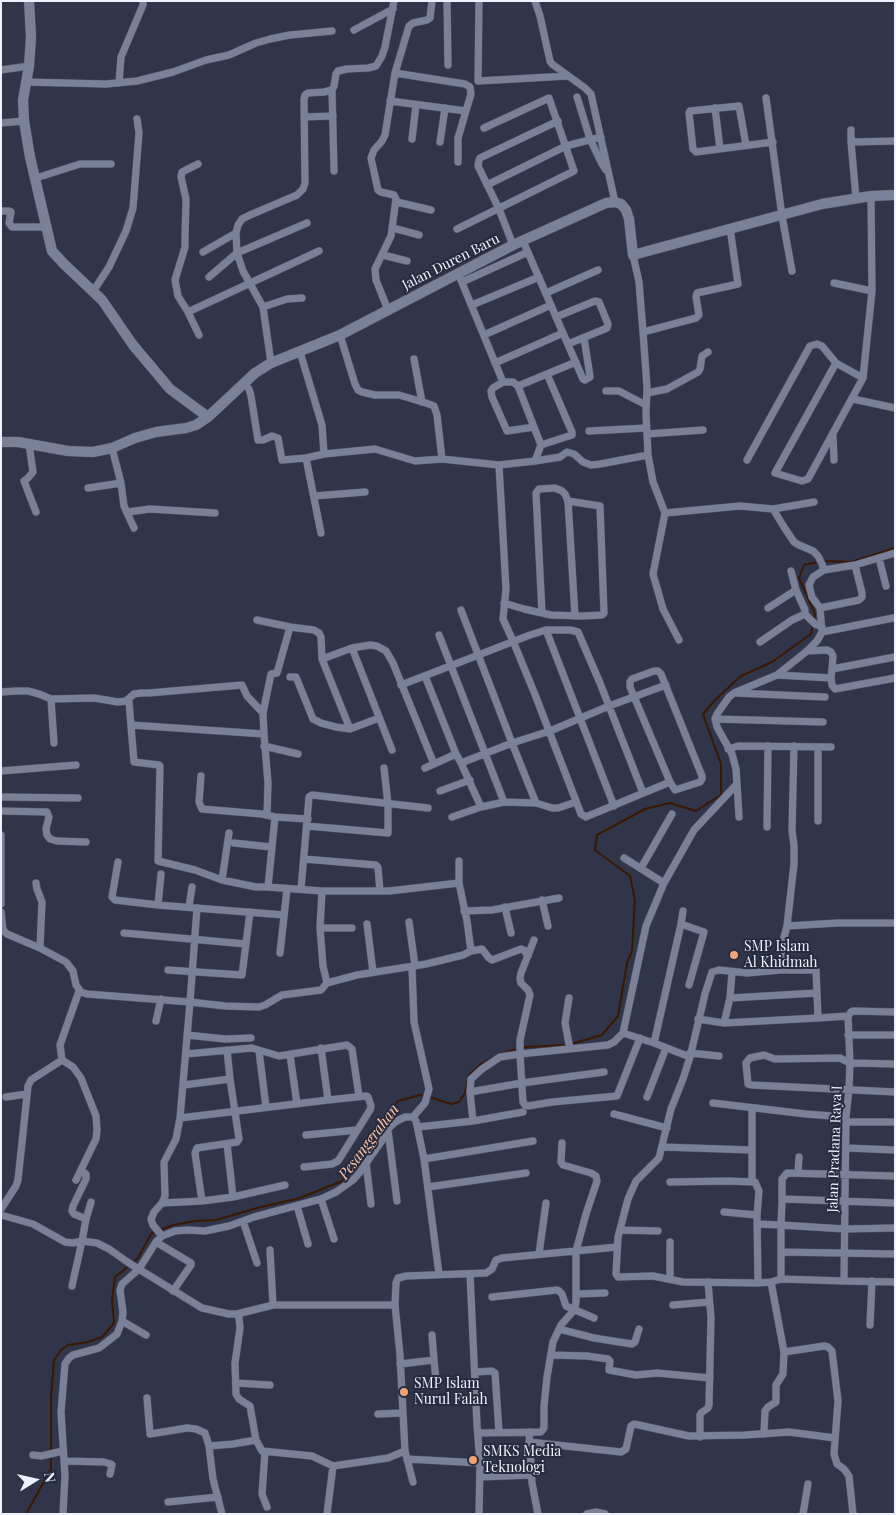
<!DOCTYPE html>
<style>
body{margin:0}
#map{position:relative;width:896px;height:1515px;overflow:hidden;background:#31354a;font-family:"Playfair Display",serif}
canvas{display:block}
.frame{position:absolute;inset:0;border:2px solid #eef1ff;pointer-events:none}
.north{position:absolute;left:10px;top:1455px;width:50px;height:50px;-webkit-text-stroke:4px #272b3f;paint-order:stroke;rotate:80deg;font-size:14px;font-weight:700;line-height:20px;text-align:center;color:#eef1ff}
.north::after{content:'';display:block;margin:auto;width:18px;height:22px;background:#eef1ff;clip-path:polygon(50% 0,100% 100%,50% 72%,0 100%)}
</style>
<div id="map">
<canvas width="896" height="1515"></canvas>
<div class="frame"></div>
<div class="north">N</div>
</div>
<script>
const ctx = document.querySelector('canvas').getContext('2d');
ctx.lineJoin = 'round';
const toPath = rows => new Path2D(rows.map(r => 'M' + r).join(''));
function trace(path, color, width, dash) { ctx.strokeStyle = color; ctx.lineWidth = width; ctx.lineCap = dash ? 'butt' : 'round'; ctx.setLineDash(dash || []); ctx.stroke(path); }
function label(font, color, halo, rows, align = 'center') {
  ctx.font = font + ' "Playfair Display",serif'; ctx.lineWidth = 4; ctx.setLineDash([]); ctx.textBaseline = 'middle'; ctx.strokeStyle = halo; ctx.fillStyle = color; for (const [text, x, y, turn = 0] of rows) {
    ctx.save(); ctx.translate(x, y); ctx.rotate((+turn || 0) * Math.PI / 180); ctx.textAlign = isNaN(turn) ? turn : align; if (halo) ctx.strokeText(text, 0, 0); ctx.fillText(text, 0, 0); ctx.restore();
  }
}
trace(toPath([
 [822,561,851,562,895,548],
 [814,620,815,614,799,578,804,565,818,562],
 [571,1044,602,1035,618,1016,627,963,632,951,635,900,630,876,595,850,597,835,645,809,670,803,696,811,721,795,721,764,703,714,716,699,741,676,772,662,811,634,813,624],
 [499,1054,525,1047,566,1045],
 [429,1097,451,1104,459,1102,465,1093,469,1075,481,1064,493,1058],
 [160,1230,173,1225,195,1221,216,1220,257,1208,300,1198,342,1181,362,1148,398,1101,420,1095,425,1096],
 [132,1263,138,1258,151,1234,155,1232],
 [51,1450,51,1397,54,1360,61,1350,68,1345,88,1342,102,1337,114,1323,112,1300,115,1277,129,1266],
 [26,1514,51,1469,51,1455]
]), '#3b1801', 2);
const street = toPath([
 [447,1,448,65],
 [479,1,478,81,568,76],
 [535,1,540,16,550,61,552,64,585,88,591,94,615,202],
 [354,30,393,9],
 [1,70,29,66],
 [395,73,465,84,470,87,471,94,458,138,458,162],
 [26,82,106,84,137,81,173,72,206,60,229,55,256,43,270,39,290,35,332,31],
 [119,83,121,57,143,5,143,1],
 [332,90,334,171],
 [577,97,590,139,602,164,606,170],
 [766,98,782,216,792,271],
 [390,101,466,111],
 [715,108,720,149],
 [304,117,333,116],
 [1,123,24,121],
 [851,130,851,142,856,198],
 [412,139,416,105],
 [440,142,445,108],
 [851,142,895,141],
 [746,145,739,106,690,111,689,113,693,149,696,152,773,142],
 [36,178,80,164,111,164],
 [487,185,566,146,601,137],
 [397,202,431,210],
 [1,211,9,211,11,212,9,223,12,227,46,227],
 [393,228,419,235],
 [457,229,574,171,549,98,484,128],
 [523,241,583,379,585,380,590,377,590,376,584,338],
 [513,245,499,209,478,166,479,160,480,158,558,121],
 [203,252,236,233],
 [383,255,407,261],
 [458,273,503,382],
 [209,277,237,253,307,223],
 [462,282,528,252],
 [834,283,872,291],
 [94,290,109,267,126,231,133,208,139,133,137,119],
 [546,293,598,270],
 [472,305,539,277],
 [263,307,287,299,302,298],
 [388,310,376,280,375,269,391,236,396,199,394,195,381,192,378,190,371,158,374,150,382,141,385,135,395,73,409,26,413,23,427,20,430,18,432,1],
 [188,312,178,296,175,280,185,247,185,238,186,199,181,177,182,172,198,164],
 [556,317,595,301,599,302,608,324,607,328,568,344],
 [643,332,696,318,699,315,696,297,697,293,738,284,730,228],
 [199,335,188,312,319,251],
 [340,335,355,384,358,390,362,392,375,395,399,395,426,403,434,406,437,415,442,459],
 [484,335,551,305],
 [300,352,322,425,324,454,375,449,415,461,442,459,499,465,535,461,560,457,567,452,574,454,583,462,591,465,600,464,648,455],
 [414,359,422,402],
 [271,363,263,307,243,271,237,253,236,233,238,225,242,219,250,215,297,195,303,189,305,183,304,99,305,95,308,93,324,92,332,90,334,86,336,74,338,71,347,69,368,68,376,66,382,56,385,47,394,1],
 [495,363,563,333],
 [836,363,775,473,802,481,808,479,863,378,872,291,871,196],
 [244,383,249,389,251,396,258,440,263,440,272,436,278,438,282,460,306,458],
 [518,386,547,374],
 [606,391,619,391,646,405],
 [647,393,667,389,698,372,700,369,702,356,708,352],
 [853,399,895,408],
 [534,427,507,431,492,397,491,391,493,388,503,382,513,382,518,386,541,445,535,461],
 [589,431,646,428],
 [647,434,703,430],
 [833,434,834,460],
 [29,444,33,472,28,478,24,481,36,512],
 [541,445,572,435,572,432,547,374,576,362],
 [112,448,121,483,124,506,134,528],
 [747,460,810,346,817,344,822,346,836,363,863,378],
 [499,465,506,589,503,619,513,641,534,692,581,814,586,817,588,816,670,782,675,790,700,782,702,779,702,776,661,674,658,671,654,671,632,679,630,682,630,687,670,782],
 [88,488,121,483],
 [314,496,365,492],
 [568,501,575,616],
 [773,509,814,502],
 [128,512,150,509,215,513],
 [665,513,653,574,663,609,679,640],
 [321,533,306,458,324,454],
 [879,558,886,586],
 [824,570,855,565,895,553],
 [791,571,796,590,805,610,805,614,815,624,822,627],
 [504,603,524,609,551,615,582,616,602,615,604,613,600,506,568,501,565,494,562,491,555,488,539,489,536,493,542,613],
 [768,608,796,590],
 [820,608,859,600,862,597,862,593,855,565],
 [461,610,512,743,550,731,609,706,666,685],
 [257,620,290,627],
 [546,630,614,806],
 [822,632,893,618],
 [439,635,504,802,481,807,461,763],
 [760,642,792,620,805,614],
 [352,648,392,750],
 [807,651,827,650,831,652,833,656,832,669],
 [322,659,352,648,370,645,377,646,386,651,393,663,434,764],
 [777,675,831,678,832,685,835,689,895,678],
 [425,676,456,754,461,763,512,743,536,803,552,808,558,808,576,802],
 [290,677,296,677,313,719,321,723,336,727,350,729],
 [831,678,832,669,895,657],
 [401,685,530,635,546,630,570,630,578,632,600,683,643,793],
 [1,692,16,691,28,691,39,694,51,699,94,698,118,702,126,701,129,702,134,762,159,765,160,766,158,861,195,870,222,880,256,887,268,887,322,891,389,891,459,883],
 [736,693,825,697],
 [51,699,54,743],
 [126,701,134,694,141,693,149,693,242,685,247,696,263,713],
 [715,719,823,722],
 [131,725,264,734,268,783,267,815],
 [264,734,263,713,271,674,277,673,290,627,314,630,319,633,321,637,322,659,350,729,379,718],
 [264,746,298,754],
 [728,749,738,746,831,747],
 [425,768,456,754],
 [1,771,76,765],
 [201,776,199,802,202,809,262,814,275,817,308,819],
 [737,784,739,817],
 [440,791,470,780],
 [1,797,78,798],
 [504,802,536,803],
 [1,811,47,812,49,817,46,829,47,835,50,839,57,841,86,842],
 [452,817,481,807],
 [818,821,818,747],
 [307,826,388,833,388,804,384,768],
 [767,827,768,746],
 [1,835,1,904],
 [234,843,271,847],
 [624,858,664,883],
 [304,859,376,865,378,868,380,891],
 [118,862,112,897,115,900,158,905,284,915],
 [641,868,672,814],
 [222,880,229,833],
 [36,883,37,889,42,902,40,948],
 [268,887,275,817],
 [301,889,309,797,312,795,428,808],
 [322,891,320,928,323,966,327,983],
 [542,900,548,926],
 [158,905,161,874],
 [189,907,192,887],
 [505,907,511,933],
 [197,908,190,1002,225,1006,259,1007,265,1005,282,995,321,990,327,983,357,975,426,964,463,955,471,951,467,921,459,883,459,861],
 [464,911,492,910,559,898],
 [1,912,3,930,7,934,40,948,66,962,73,971,76,985,81,992,87,994,190,1002,180,1118,176,1139,164,1162,165,1196,162,1203,154,1212,151,1219,153,1225,162,1236],
 [409,922,415,966],
 [895,923,838,923,787,926,783,941,780,970,747,973,719,970,712,972,705,994,690,1057,683,1079,671,1109,659,1158,636,1181,628,1199,618,1237,616,1274,618,1277,653,1276,683,1282,758,1283,771,1282,781,1279,844,1281,895,1282],
 [367,924,373,972],
 [681,924,683,911],
 [787,926,794,864,794,845,792,831,794,746],
 [320,928,352,928],
 [124,933,246,944],
 [534,940,521,973,520,978,521,983,528,990,530,995,520,1040,520,1054,523,1102,525,1105,528,1106,552,1102,617,1096,640,1038],
 [471,951,482,949,489,958,492,960,521,949,524,950,528,956],
 [280,953,287,889],
 [168,970,242,975,250,912],
 [780,970,816,970,817,993],
 [569,998,565,1023,570,1049],
 [730,998,817,993,818,1018,848,1016,851,1012,853,1011,895,1012],
 [698,1019,724,1023,730,998,732,972],
 [156,1021,161,999],
 [724,1023,818,1018],
 [623,1033,654,1043,690,1057],
 [187,1035,225,1039,251,1038],
 [848,1035,895,1035],
 [654,1043,681,924,704,932,689,985],
 [321,1048,328,1100],
 [259,1051,266,1107],
 [690,1053,719,1056],
 [186,1054,252,1048,279,1056,347,1045,352,1049,359,1096],
 [290,1055,297,1104],
 [62,1060,73,1067,81,1078,96,1116,97,1130,96,1139,76,1180],
 [62,1060,60,1045,79,991],
 [895,1064,850,1063,840,1058,775,1059,764,1055,750,1058,746,1063,748,1084,752,1085,895,1092],
 [184,1085,230,1079],
 [470,1092,522,1083,604,1072],
 [6,1097,27,1094],
 [647,1097,666,1048],
 [713,1103,806,1114,846,1117],
 [614,1114,667,1128],
 [413,1117,416,1121,424,1159,439,1274],
 [180,1118,328,1100,366,1096,368,1097,371,1106,370,1110,338,1161,332,1164,304,1167],
 [473,1121,523,1112],
 [846,1122,895,1122],
 [418,1127,473,1121,470,1092,471,1079,482,1069,500,1057,520,1054,608,1045,614,1042,623,1033,646,926,664,883,694,830,737,784,736,769,732,754,717,727,715,719,717,714,729,697,734,693,777,675,807,651,817,641,822,632,820,608,812,597,809,585,813,577,824,570,822,564,818,556,813,551,799,545,794,542,784,527,773,509,740,506,665,513,653,482,648,455,646,413,647,387,643,332,639,282,633,255],
 [388,1130,397,1201],
 [306,1135,357,1130],
 [662,1147,752,1150],
 [847,1148,895,1150],
 [424,1159,533,1141],
 [366,1163,371,1204],
 [81,1170,86,1174,86,1179,73,1206,72,1211,74,1214,86,1219],
 [798,1173,799,1157],
 [670,1182,728,1181,755,1182,759,1191,757,1215],
 [752,1182,752,1109],
 [428,1187,526,1173],
 [233,1197,285,1185],
 [321,1199,334,1239],
 [202,1201,195,1153,197,1148,237,1142,239,1139,230,1079,227,1050],
 [782,1202,782,1179,787,1173,895,1176],
 [162,1203,202,1201,233,1197,227,1144],
 [895,1203,784,1199,782,1202,781,1225,845,1229,895,1228],
 [297,1206,308,1244],
 [1,1209,16,1186,18,1180,28,1086,31,1080,62,1060],
 [724,1212,757,1215,758,1283],
 [1,1215,33,1224,65,1242,73,1243,82,1241,97,1243,109,1249,129,1263,202,1308,229,1314,237,1314,273,1305,270,1250],
 [243,1221,257,1263],
 [757,1224,781,1225,781,1279],
 [620,1230,658,1231],
 [156,1242,191,1263,191,1265,173,1291],
 [781,1252,895,1254],
 [539,1254,546,1203],
 [470,1274,477,1425,480,1463,479,1514],
 [670,1279,670,1242],
 [844,1281,846,1117,849,1089,850,1063,848,1016],
 [72,1286,82,1241,86,1219,91,1202],
 [576,1294,605,1293],
 [492,1297,557,1290,559,1291,562,1294,566,1306,594,1318],
 [273,1305,395,1305],
 [673,1305,709,1302],
 [237,1314,239,1318,240,1328,235,1363,236,1394,239,1399,250,1406,256,1440,262,1451,312,1456,333,1466,388,1458,405,1451],
 [122,1321,146,1335],
 [870,1325,872,1281],
 [559,1329,594,1338,632,1344,635,1342,639,1329],
 [784,1352,824,1346,828,1347,832,1351,838,1401,834,1454,837,1464,844,1469,849,1476,853,1514],
 [551,1355,587,1356,608,1359,610,1361,609,1370,636,1375,657,1373,710,1378],
 [434,1360,436,1380],
 [400,1364,434,1360,432,1335],
 [475,1372,492,1371,495,1373,499,1432],
 [236,1383,270,1385],
 [147,1398,150,1434,187,1428,196,1429,205,1433,209,1446],
 [378,1414,402,1413],
 [529,1432,532,1483,538,1514],
 [478,1433,541,1432,544,1428,544,1406,547,1377,553,1342,561,1325,575,1309,576,1301,576,1251,586,1214,597,1181,596,1176,591,1173,563,1165,561,1162,562,1143],
 [764,1434,765,1411,768,1407,776,1402,776,1385,783,1374,784,1352,771,1282],
 [700,1437,700,1415,701,1413,708,1408,709,1405,711,1318,708,1282],
 [529,1442,621,1452,626,1449,631,1426,634,1424,689,1436,745,1435,789,1432,835,1438],
 [265,1452,262,1494,267,1507],
 [33,1455,41,1456,63,1451],
 [407,1459,480,1463],
 [64,1461,104,1462,111,1464,112,1465,110,1474],
 [480,1477,531,1475],
 [413,1482,405,1451,400,1355,395,1305,396,1283,398,1278,406,1276,486,1273,492,1269,496,1260,502,1258,617,1247],
 [168,1502,218,1497],
 [63,1514,65,1476,61,1412,65,1364,69,1358,73,1355,99,1348,117,1334,122,1321,123,1312,120,1290,122,1284,139,1269,156,1242,162,1236,175,1231,187,1230,205,1231,229,1226,254,1217,321,1199,336,1192,353,1180,360,1172,383,1139,388,1129,395,1122,405,1117,413,1117,425,1103,429,1089,414,1022,412,967],
 [222,1514,213,1479,209,1446,233,1444,256,1440],
 [327,1514,333,1466],
 [587,1514,596,1512,605,1514],
 [803,1514,808,1484]
]);
const secondary = toPath([
 [29,1,31,37,29,66,23,100,24,121,30,157,52,251,64,264,102,300,133,345,170,389,208,417],
 [1,442,18,442,68,451,93,452,112,448,135,438,156,432,186,428,196,425,208,417,255,373,271,363,340,335,513,245,606,203,615,202,621,204,626,210,629,219,633,255,822,204,871,196,895,195]
]);
trace(street, '#505366', 8);
trace(secondary, '#505366', 11);
trace(street, '#7b8099', 7);
trace(secondary, '#7b8099', 10);
for (const [x, y, r, color] of [
 [734,955,5,"#efa377"],
 [404,1392,5,"#efa377"],
 [473,1460,5,"#efa377"]
]) { const dot = new Path2D(); dot.arc(x, y, r, 0, 2 * Math.PI); ctx.fillStyle = color; ctx.fill(dot); trace(dot, '#272b3f', 2); }
label('14px', '#eef1ff', '#272b3f', [
 ["Jalan Duren Baru",451,262,-27],
 ["Jalan Pradana Raya I",835,1149,-88]
]);
label('14px', '#eef1ff', '#272b3f', [
 ["SMP Islam",744,947],
 ["Al Khidmah",744,963],
 ["SMP Islam",414,1384],
 ["Nurul Falah",414,1400],
 ["SMKS Media",483,1452],
 ["Teknologi",483,1468]
], 'left');
label('italic 15px', '#fdc5a6', '#272b3f', [
 ["Pesanggrahan",369,1142,-53]
]);
</script>
